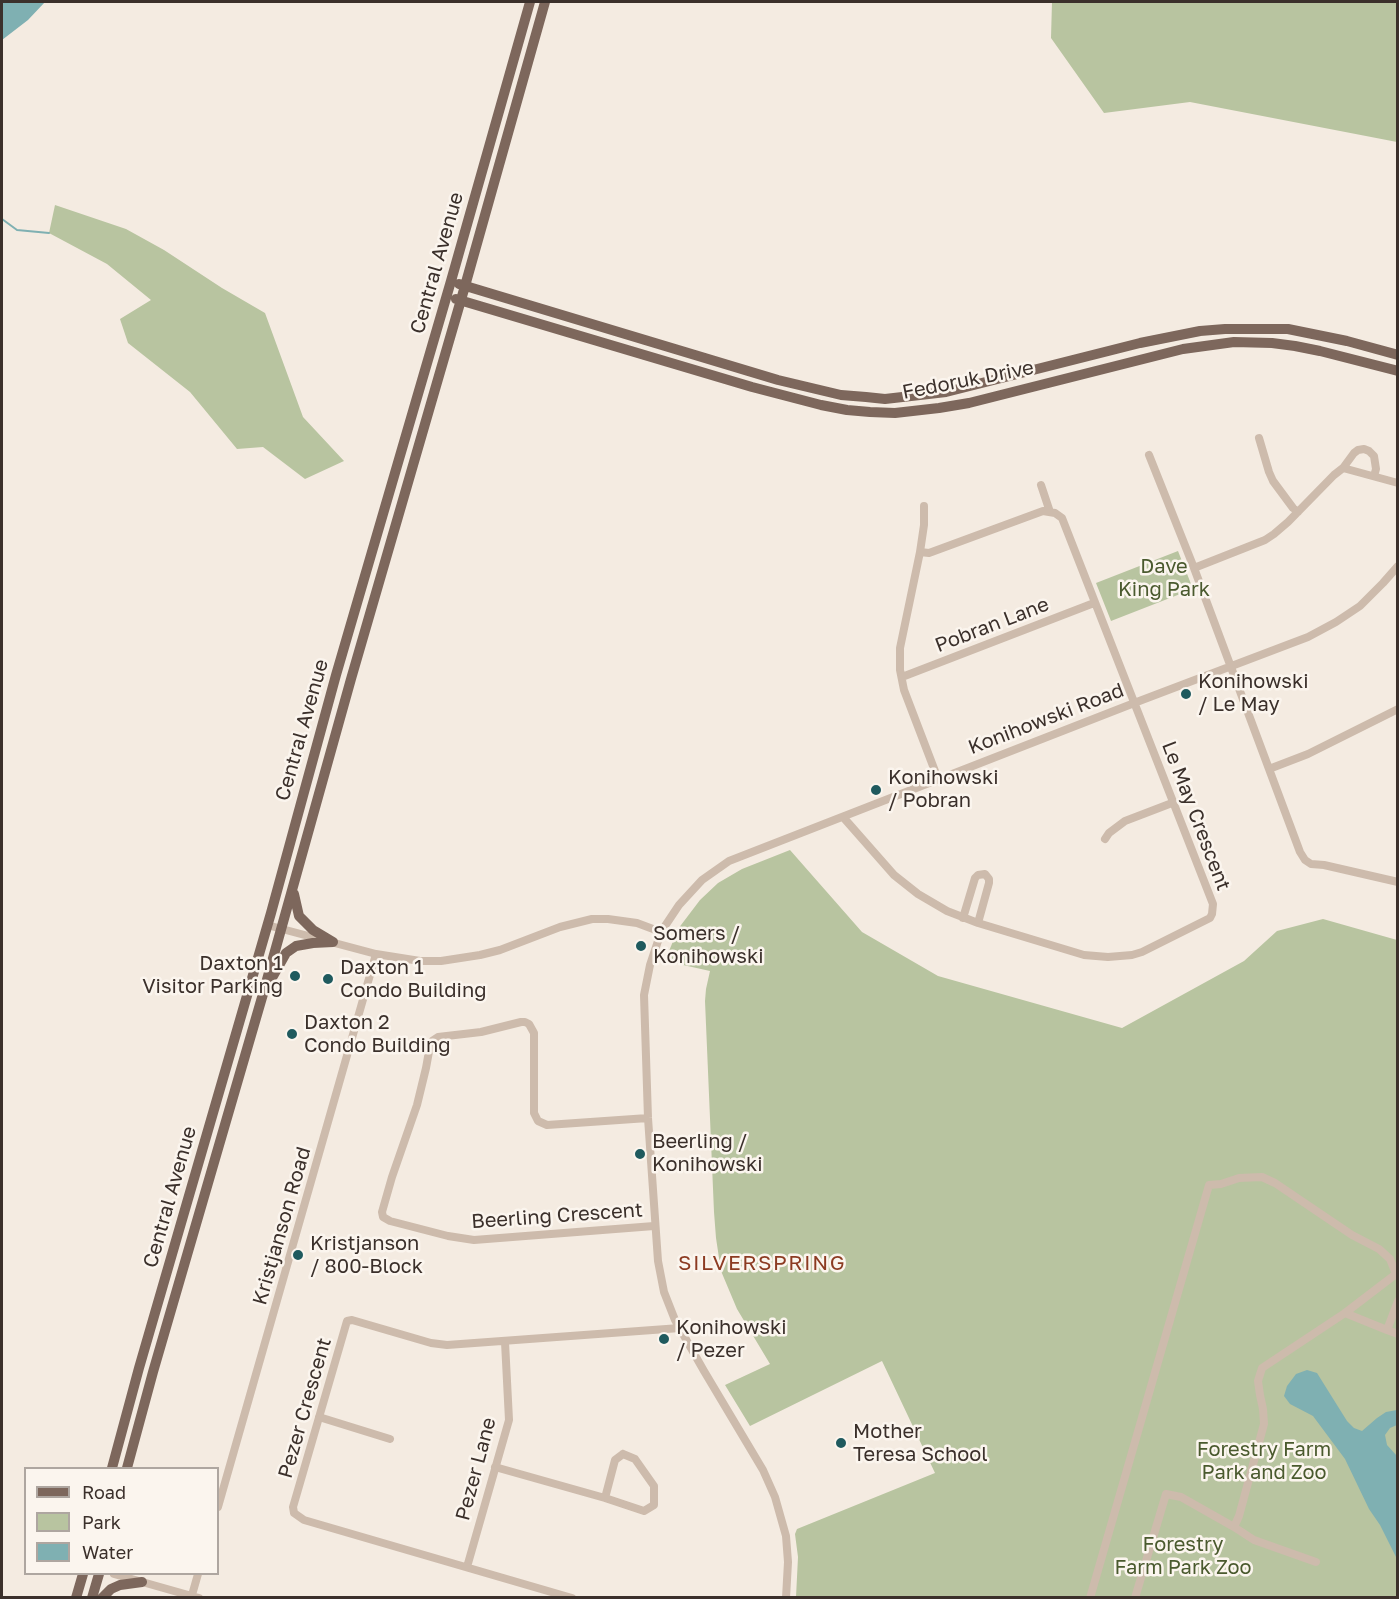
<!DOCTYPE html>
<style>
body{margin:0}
#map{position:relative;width:1399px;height:1599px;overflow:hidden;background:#f4ebe1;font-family:"Golos Text",sans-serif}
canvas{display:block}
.frame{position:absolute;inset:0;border:3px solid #3b302b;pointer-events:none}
.legend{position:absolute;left:24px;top:1467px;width:195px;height:108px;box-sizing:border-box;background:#fbf5ee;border:2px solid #aea6a0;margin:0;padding:8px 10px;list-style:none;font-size:18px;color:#3b302b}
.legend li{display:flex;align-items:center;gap:12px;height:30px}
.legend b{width:30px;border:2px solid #aea6a0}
</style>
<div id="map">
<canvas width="1399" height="1599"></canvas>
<div class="frame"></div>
<ul class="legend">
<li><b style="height:8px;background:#7d675c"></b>Road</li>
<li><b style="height:16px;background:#b8c4a0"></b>Park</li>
<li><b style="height:16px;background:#7fb0b2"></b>Water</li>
</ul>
</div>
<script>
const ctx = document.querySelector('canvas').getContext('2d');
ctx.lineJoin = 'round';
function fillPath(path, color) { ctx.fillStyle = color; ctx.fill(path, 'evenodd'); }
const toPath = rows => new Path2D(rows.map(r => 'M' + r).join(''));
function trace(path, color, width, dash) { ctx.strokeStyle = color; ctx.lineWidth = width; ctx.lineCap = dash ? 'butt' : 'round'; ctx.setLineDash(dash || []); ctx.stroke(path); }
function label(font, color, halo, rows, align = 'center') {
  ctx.font = font + ' "Golos Text",sans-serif'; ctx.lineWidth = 5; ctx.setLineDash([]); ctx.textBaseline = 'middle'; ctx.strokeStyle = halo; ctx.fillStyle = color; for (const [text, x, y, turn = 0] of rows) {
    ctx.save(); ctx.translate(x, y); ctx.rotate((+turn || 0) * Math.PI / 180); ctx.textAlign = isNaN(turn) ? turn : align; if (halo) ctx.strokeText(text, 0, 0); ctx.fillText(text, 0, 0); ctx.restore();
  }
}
fillPath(toPath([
 [1052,2,1397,2,1397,142,1190,102,1104,113,1051,38],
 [55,205,126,229,164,250,222,288,265,313,303,417,344,461,305,479,263,447,237,449,190,392,128,343,120,319,151,300,107,264,49,233],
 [1178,551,1193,589,1111,621,1096,583],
 [790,850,862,932,938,976,1122,1028,1244,961,1277,931,1323,919,1397,940,1397,1597,796,1597,798,1557,795,1534,797,1529,935,1473,882,1361,750,1426,725,1385,770,1364,737,1309,721,1271,716,1238,714,1212,705,1001,706,989,710,971,665,961,678,929,700,900,718,883,742,869]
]), '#b8c4a0');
fillPath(toPath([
 [2,2,45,2,28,20,2,40],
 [1307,1370,1317,1373,1347,1421,1354,1428,1362,1431,1377,1418,1386,1412,1397,1410,1397,1425,1390,1428,1385,1435,1387,1445,1397,1456,1397,1559,1380,1525,1369,1509,1345,1459,1313,1416,1290,1404,1284,1396,1287,1386,1296,1374]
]), '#7fb0b2');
trace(toPath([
 [2,219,17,230,49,233]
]), '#7fb0b2', 2);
trace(toPath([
 [1259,438,1269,472,1273,481,1293,508,1298,512],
 [1149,455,1194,568],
 [1343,468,1354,453,1358,450,1364,449,1369,451,1374,456,1376,469,1374,476],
 [1398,483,1343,468,1334,475,1288,522,1274,534,1265,540,1194,568,1300,852,1305,860,1311,864,1324,865,1398,882],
 [1041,485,1050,512],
 [920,552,924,525,924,506],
 [902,677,1094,603],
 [1269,769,1308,754,1398,709],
 [843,817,894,875,918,894,947,911,978,923,1084,955,1108,957,1132,955,1142,952,1210,918,1212,914,1213,904,1062,518,1055,513,1043,511,929,553,920,552,900,648,900,670,904,690,938,779],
 [1105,839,1109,833,1125,821,1172,803],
 [963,918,975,878,978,875,985,874,989,879,989,883,978,923],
 [267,925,376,954,420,961,441,961,480,955,500,950,560,927,592,919,608,919,637,923,661,932],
 [648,1118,547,1125,538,1121,534,1113,534,1033,529,1024,525,1022,521,1022,481,1032,438,1037,432,1041,430,1046,426,1068,417,1105,392,1177,382,1212,383,1217,390,1221,448,1236,474,1240,654,1226],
 [1345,1313,1387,1330,1398,1301],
 [1387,1330,1398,1334],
 [319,1417,390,1439],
 [623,1454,635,1459,654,1486,654,1505,644,1511,605,1498,615,1460,623,1454],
 [495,1467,605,1498],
 [218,1507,376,954],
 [1234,1527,1254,1540,1316,1562],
 [467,1567,509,1420,505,1342],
 [114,1574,199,1598],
 [192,1595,198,1574],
 [572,1598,304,1520,294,1513,293,1507,347,1321,352,1320,431,1343,447,1345,680,1328],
 [786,1598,788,1562,786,1536,775,1497,763,1470,704,1371,675,1320,664,1292,658,1261,648,1118,644,995,650,965,661,932,679,905,702,880,729,861,1142,700,1308,637,1336,622,1360,606,1383,583,1398,566],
 [1090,1598,1209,1185,1221,1184,1239,1178,1262,1177,1275,1183,1352,1235,1379,1249,1390,1259,1396,1274],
 [1135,1598,1166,1494,1181,1497,1234,1527,1239,1516,1264,1424,1263,1409,1260,1395,1258,1381,1262,1368,1345,1313,1396,1274,1398,1276]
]), '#cdbbac', 8);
trace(toPath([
 [459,284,778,380,841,395,866,397,885,399,946,392,1140,343,1200,331,1225,329,1288,329,1347,341,1398,355],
 [456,299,752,387,821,405,847,410,870,412,895,413,939,408,969,403,1183,349,1234,342,1272,343,1295,346,1320,351,1398,371],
 [294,894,299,916,313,930,333,942],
 [273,976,286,953,296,946,313,943,333,942],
 [112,1468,139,1368,271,913,336,675,451,281,530,2],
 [127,1468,153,1372,263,994,351,679,465,286,545,2],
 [76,1598,83,1574],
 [92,1598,99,1574],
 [102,1598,111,1589,120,1585,142,1582]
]), '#7d675c', 10);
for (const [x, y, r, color] of [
 [1186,694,6,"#1f5a5e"],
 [876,790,6,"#1f5a5e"],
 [641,946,6,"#1f5a5e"],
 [295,976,6,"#1f5a5e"],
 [328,979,6,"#1f5a5e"],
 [292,1034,6,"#1f5a5e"],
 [640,1154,6,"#1f5a5e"],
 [298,1255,6,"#1f5a5e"],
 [664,1339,6,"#1f5a5e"],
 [841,1443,6,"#1f5a5e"]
]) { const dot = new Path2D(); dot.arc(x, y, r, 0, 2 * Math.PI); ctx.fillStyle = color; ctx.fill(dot); trace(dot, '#fbf5ee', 2); }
label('20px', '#3b302b', '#fbf5ee', [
 ["Central Avenue",437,263,-74],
 ["Fedoruk Drive",968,380,-11],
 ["Pobran Lane",992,625,-21],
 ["Konihowski Road",1046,719,-21],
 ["Central Avenue",302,730,-74],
 ["Le May Crescent",1196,816,69],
 ["Central Avenue",170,1197,-74],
 ["Beerling Crescent",557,1216,-4],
 ["Kristjanson Road",282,1226,-74],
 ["Pezer Crescent",305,1408,-74],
 ["Pezer Lane",476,1469,-75]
]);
label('20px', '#4a5a2e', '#fbf5ee', [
 ["Dave",1164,567],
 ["King Park",1164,590],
 ["Forestry Farm",1264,1450],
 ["Park and Zoo",1264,1473],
 ["Forestry",1183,1545],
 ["Farm Park Zoo",1183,1568]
]);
label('20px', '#3b302b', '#fbf5ee', [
 ["Konihowski",1198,682],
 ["/ Le May",1198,705],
 ["Konihowski",888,778],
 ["/ Pobran",888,801],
 ["Somers /",653,934],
 ["Konihowski",653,957],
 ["Daxton 1",283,964,"right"],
 ["Visitor Parking",283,987,"right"],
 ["Daxton 1",340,968],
 ["Condo Building",340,991],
 ["Daxton 2",304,1023],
 ["Condo Building",304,1046],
 ["Beerling /",652,1142],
 ["Konihowski",652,1165],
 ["Kristjanson",310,1244],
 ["/ 800-Block",310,1267],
 ["Konihowski",676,1328],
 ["/ Pezer",676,1351],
 ["Mother",853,1432],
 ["Teresa School",853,1455]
], 'left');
ctx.letterSpacing = '1.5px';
label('21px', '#8c3b22', '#fbf5ee', [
 ["SILVERSPRING",762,1263]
]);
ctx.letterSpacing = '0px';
</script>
